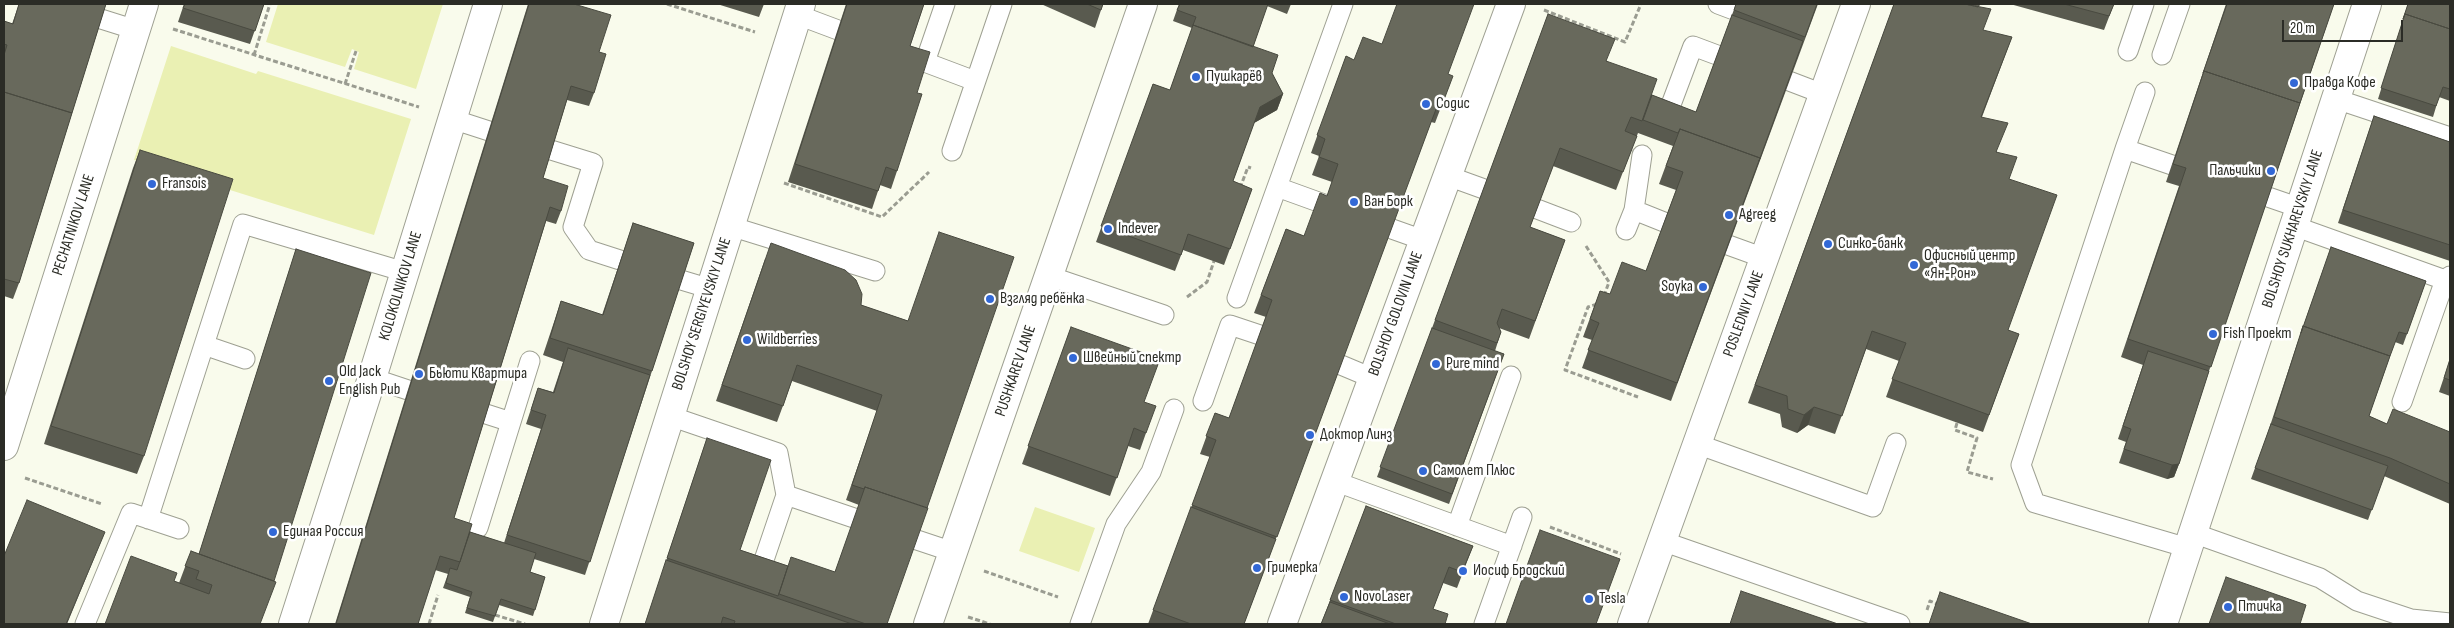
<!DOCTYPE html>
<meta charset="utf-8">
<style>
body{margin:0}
#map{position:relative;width:2454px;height:628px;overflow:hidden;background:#f9fbec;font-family:"Sofia Sans Condensed",sans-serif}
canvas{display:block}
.frame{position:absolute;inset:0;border:5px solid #2b2c26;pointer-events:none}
.scale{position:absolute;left:2282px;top:20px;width:121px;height:22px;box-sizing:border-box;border:2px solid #2b2c26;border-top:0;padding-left:6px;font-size:15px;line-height:18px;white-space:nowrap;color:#2b2c26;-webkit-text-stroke:4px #fff;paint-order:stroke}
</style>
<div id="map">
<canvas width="2454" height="628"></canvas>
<div class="frame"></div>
<div class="scale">20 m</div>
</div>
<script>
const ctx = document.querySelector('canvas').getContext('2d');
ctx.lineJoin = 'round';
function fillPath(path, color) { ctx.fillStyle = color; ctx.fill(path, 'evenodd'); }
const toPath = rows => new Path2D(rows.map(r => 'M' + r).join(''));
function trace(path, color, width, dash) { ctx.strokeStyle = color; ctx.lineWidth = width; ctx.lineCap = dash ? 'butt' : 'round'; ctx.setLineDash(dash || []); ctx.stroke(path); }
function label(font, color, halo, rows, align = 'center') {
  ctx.font = font + ' "Sofia Sans Condensed",sans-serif'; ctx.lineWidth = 5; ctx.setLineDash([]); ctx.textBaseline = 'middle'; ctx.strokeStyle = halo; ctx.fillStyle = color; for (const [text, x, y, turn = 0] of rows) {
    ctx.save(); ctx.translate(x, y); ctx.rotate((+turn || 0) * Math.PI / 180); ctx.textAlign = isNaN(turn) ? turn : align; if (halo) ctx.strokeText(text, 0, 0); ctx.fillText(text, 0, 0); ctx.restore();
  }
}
fillPath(toPath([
 [278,4,443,4,416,89,354,69,359,52,352,49,345,67,266,42],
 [171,46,256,74,258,71,411,119,374,235,134,160],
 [1035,507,1095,528,1079,572,1019,551]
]), '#eaf0b3');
const lane = toPath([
 [1718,4,1734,10],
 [798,15,838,30],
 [101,19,136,30],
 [2128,51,2144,4],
 [906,55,975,81],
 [2162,55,2180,4],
 [925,62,945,4],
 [1789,81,1823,94],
 [2336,99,2450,137],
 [1672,102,1693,46,1717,55],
 [452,119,489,131],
 [2125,149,2145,92],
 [551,150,593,163,573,227,589,250,620,260],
 [952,151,1002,4],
 [2172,165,2125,149,2021,465,2035,503,2188,548],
 [1448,176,1484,189],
 [1277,187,1324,204],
 [2268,197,2300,208],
 [1537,209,1571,222],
 [1634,210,1664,222],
 [730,226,875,271],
 [2294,226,2445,280],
 [1392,229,1423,240],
 [1626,230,1634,210,1642,155],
 [1728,245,1764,258],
 [1049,276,1164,315],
 [681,280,711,289],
 [1237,298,1343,4],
 [245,359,204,345,243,224,405,272],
 [1341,365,1372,378],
 [372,378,408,390],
 [1203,401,1230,325,1260,335],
 [2402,402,2445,280,2450,276],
 [670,416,778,453,786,495,854,518],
 [511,422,530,361],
 [1697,444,1873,507,1896,443],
 [1334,481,1512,546],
 [148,519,204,345],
 [1457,526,1511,376],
 [478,528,511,422,486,414],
 [2193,533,2320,578,2357,601,2411,619,2450,623],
 [917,540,953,552],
 [1662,541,1900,624],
 [765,557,786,495],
 [85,624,131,513,179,529],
 [1080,624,1116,524,1151,472,1174,409],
 [1484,624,1522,517]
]);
const street = toPath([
 [4,446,144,4],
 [293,624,372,378,488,4],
 [604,624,801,4],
 [928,624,1143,4],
 [1282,624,1511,4],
 [1632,624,1856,4],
 [2163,624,2367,4]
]);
trace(lane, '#9ea092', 21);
trace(street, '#9ea092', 30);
trace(toPath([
 [667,4,755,32],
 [1544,10,1625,42,1641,4],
 [173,29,419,107],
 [254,55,270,4],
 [345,84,356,51],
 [784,183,882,217,929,172],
 [1240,188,1248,167,1251,168],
 [1586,246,1609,282,1604,296],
 [1187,297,1207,282,1214,261],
 [1597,304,1588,307,1565,370,1638,397],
 [1957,423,1955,430,1977,438,1967,472,1993,479],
 [25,478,102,504],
 [1550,527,1621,554],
 [984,571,1058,597],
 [1927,610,1930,601,1939,605],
 [495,615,525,624],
 [968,617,990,624],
 [429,624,438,595]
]), '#9a9c91', 3, [5, 2.5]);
trace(lane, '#fff', 19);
trace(street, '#fff', 28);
fillPath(toPath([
 [19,4,106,4,19,283,13,299,4,296,4,21,12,24],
 [184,4,264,4,250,44,178,22],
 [528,4,574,4,599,52,594,93,589,106,567,100,543,178,561,211,556,224,546,221,454,518,470,532,504,543,541,429,526,424,538,388,553,392,563,362,543,355,561,301,602,315,633,223,694,243,585,575,534,559,530,572,545,577,533,616,499,605,493,622,465,613,470,597,443,588,448,574,435,570,418,624,335,624],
 [717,4,764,4,759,17],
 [846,4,924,4,910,46,917,93,897,171,891,189,880,185,872,209,788,182],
 [1041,4,1103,4,1095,28],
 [1179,4,1291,4,1287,14,1267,6,1253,47,1272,73,1283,94,1277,110,1254,123,1233,181,1252,189,1224,265,1183,250,1175,271,1096,242,1153,84,1170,90,1192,28,1173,21],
 [1736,4,1818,4,1671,401,1582,368,1592,340,1583,337,1600,291,1610,294,1646,271,1676,190,1659,184,1673,146,1638,133,1616,190,1553,166,1530,227,1565,240,1529,339,1499,328,1501,332,1495,351,1504,354,1449,504,1377,477,1548,14,1607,61,1652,95,1696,112],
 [1894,4,1979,7,1983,31,2012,37,1982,117,1997,152,2009,179,2008,330,2019,334,1983,432,1886,397,1899,361,1866,349,1835,434,1808,425,1797,433,1782,427,1780,414,1748,403],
 [2010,4,2114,4,2104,30],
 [2226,4,2334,4,2209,371,2179,464,2174,477,2167,479,2119,463,2126,442,2118,439,2143,365,2121,357,2179,186,2166,182],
 [2408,4,2450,4,2450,101,2439,97,2433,117,2378,99],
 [1346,56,1354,60,1448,74,1446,94,1435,123,1431,122,1423,143,1244,624,1148,624,1210,457,1200,454,1215,413,1229,418,1266,317,1254,313,1286,229,1304,236,1327,196,1332,182,1312,175,1319,156,1311,153],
 [2374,116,2450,142,2450,261,2338,223],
 [140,150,144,456,137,474,44,444,133,168],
 [2331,247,2426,281,2403,345,2395,342,2369,416,2387,424,2450,432,2450,504,2384,476,2368,520,2251,479,2267,435,2297,344],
 [296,249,274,581,105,624,174,581,179,583,191,551,199,554],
 [765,259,861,305,908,321,887,624,645,624,707,438,740,550,788,566,835,572,859,505,846,500,877,411,792,381,777,422,716,401],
 [1071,327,1144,402,1146,433,1140,450,1128,446,1110,496,1022,464],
 [2450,359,2450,396,2439,392],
 [1366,506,1473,546,1457,588,1443,583,1433,609,1445,624,1321,624]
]), '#595a4f');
fillPath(toPath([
 [1283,94,1277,110,1254,123,1260,107],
 [1814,407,1808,425,1797,433,1804,415],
 [2179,464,2174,477,2167,479,2172,465],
 [105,532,67,624,66,624]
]), '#494a40');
const building = toPath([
 [19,4,106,4,72,113,4,92,4,55,7,45,4,44,4,21,13,24,19,4],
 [185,4,264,4,255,31,183,8,185,4],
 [529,4,574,4,611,15,599,52,606,54,594,93,571,86,543,178,568,186,561,211,550,207,454,518,472,524,460,562,440,556,418,624,336,624,529,4],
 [847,4,924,4,910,46,930,52,917,93,922,94,897,171,886,167,878,191,795,164,847,4],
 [1087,4,1103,4,1101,10,1087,4],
 [1180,4,1268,4,1253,47,1193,25,1196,17,1177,10,1180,4],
 [1397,4,1474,4,1448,74,1453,76,1442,105,1438,104,1430,125,1277,537,1192,505,1216,440,1206,436,1215,413,1229,418,1272,300,1261,295,1286,229,1304,236,1320,193,1327,196,1338,164,1319,157,1325,139,1317,135,1346,56,1354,60,1363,37,1382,44,1397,4],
 [1736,4,1817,4,1805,37,1734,10,1736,4],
 [1894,4,1965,4,1991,9,1983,30,2012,37,1981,117,2008,123,1996,152,2017,157,2009,179,2057,195,2008,330,2019,334,1989,415,1892,379,1906,343,1872,331,1842,416,1814,407,1804,415,1788,409,1787,396,1755,385,1894,4],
 [1965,4,1980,4,1978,7,1965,4],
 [2064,4,2114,4,2109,16,2064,4],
 [2227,4,2334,4,2300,103,2204,71,2203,73,2227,4],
 [2408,4,2450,4,2450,29,2405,14,2403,19,2408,4],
 [1548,14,1615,39,1606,61,1657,79,1642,121,1631,117,1625,131,1637,136,1623,172,1560,148,1530,227,1565,240,1535,321,1502,309,1497,323,1501,332,1497,343,1435,320,1548,14],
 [2405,14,2450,29,2450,89,2443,87,2436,106,2381,88,2405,14],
 [1732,15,1803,41,1759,161,1760,158,1680,129,1678,133,1643,120,1652,95,1696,112,1732,15],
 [1193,25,1278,55,1272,73,1283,94,1260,107,1233,181,1252,189,1230,249,1188,234,1181,255,1101,226,1153,84,1170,90,1193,25],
 [2204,71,2300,103,2211,367,2128,339,2186,168,2173,164,2204,71],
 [4,92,72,113,19,283,4,279,4,92],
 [2374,116,2450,142,2450,245,2343,210,2374,116],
 [1680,129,1760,158,1677,383,1588,350,1599,323,1590,319,1600,291,1610,294,1622,262,1646,271,1683,172,1666,166,1680,129],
 [140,150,233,179,144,456,51,426,140,150],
 [633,223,694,243,652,371,550,338,561,301,603,315,633,223],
 [939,232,1014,257,927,508,865,487,864,489,852,485,882,395,797,365,783,406,722,385,771,243,845,270,856,280,862,294,861,305,908,321,939,232],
 [2331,247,2426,281,2407,334,2399,332,2390,356,2303,326,2301,333,2331,247],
 [296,249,371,273,274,581,199,554,296,249],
 [2303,326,2390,356,2369,416,2387,424,2393,409,2450,432,2450,484,2390,458,2274,417,2303,326],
 [1071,327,1160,359,1144,402,1156,406,1146,433,1134,428,1117,478,1028,446,1071,327],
 [1432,328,1504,354,1452,494,1380,467,1432,328],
 [568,348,650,375,590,562,507,535,546,415,531,410,538,388,554,393,568,348],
 [2148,351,2209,371,2179,464,2172,465,2124,449,2131,429,2123,426,2148,351],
 [2450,359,2450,380,2444,378,2450,359],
 [2271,424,2388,466,2372,510,2255,468,2271,424],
 [707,438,771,460,740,550,788,566,778,596,667,558,707,438],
 [865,487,928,508,887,624,866,624,779,594,791,557,835,572,865,487],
 [27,500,105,532,66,624,4,624,4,556,27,500],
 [1366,506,1473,546,1462,572,1449,567,1433,609,1448,614,1445,624,1396,624,1330,600,1366,506],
 [1191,507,1276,539,1244,624,1191,624,1153,610,1191,507],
 [1540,530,1620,559,1596,624,1506,624,1540,530],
 [470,532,536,553,530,572,545,577,535,610,501,599,495,616,467,608,472,592,446,583,450,568,457,570,470,532],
 [191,551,276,582,260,624,105,624,131,556,177,573,174,581,209,594,212,585,196,579,199,571,185,566,191,551],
 [666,560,852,624,734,624,735,621,723,617,721,624,645,624,666,560],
 [2226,577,2306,605,2300,624,2209,624,2226,577],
 [1741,591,1838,624,1730,624,1741,591],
 [1940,592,2032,624,1929,624,1940,592],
 [1330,602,1390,624,1321,624,1330,602]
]);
fillPath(building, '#68695c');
trace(building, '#494a40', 1);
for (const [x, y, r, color] of [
 [1196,77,5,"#3268d6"],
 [2294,83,5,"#3268d6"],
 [1426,104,5,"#3268d6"],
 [2271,171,5,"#3268d6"],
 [152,184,5,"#3268d6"],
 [1354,202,5,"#3268d6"],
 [1729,215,5,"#3268d6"],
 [1108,229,5,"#3268d6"],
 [1828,244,5,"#3268d6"],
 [1914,265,5,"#3268d6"],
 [1703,287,5,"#3268d6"],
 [990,299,5,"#3268d6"],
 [2213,334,5,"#3268d6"],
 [747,340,5,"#3268d6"],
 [1073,358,5,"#3268d6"],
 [1436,364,5,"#3268d6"],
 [419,374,5,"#3268d6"],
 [329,381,5,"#3268d6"],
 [1310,435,5,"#3268d6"],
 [1423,471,5,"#3268d6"],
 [273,532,5,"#3268d6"],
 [1257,568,5,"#3268d6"],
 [1463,571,5,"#3268d6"],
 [1344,597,5,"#3268d6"],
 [1589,599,5,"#3268d6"],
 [2228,607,5,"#3268d6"]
]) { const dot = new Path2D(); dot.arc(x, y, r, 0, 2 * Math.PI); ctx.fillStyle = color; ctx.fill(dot); trace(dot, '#fff', 2); }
label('16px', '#2b2c26', '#fff', [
 ["Пушкарёв",1206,77],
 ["Правда Кофе",2304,83],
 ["Содис",1436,104],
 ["Пальчики",2261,171,"right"],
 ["Fransois",162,184],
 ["Ван Борк",1364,202],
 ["Agreeg",1739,215],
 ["Indever",1118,229],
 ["Синко-банк",1838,244],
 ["Офисный центр",1924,256],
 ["«Ян-Рон»",1924,274],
 ["Soyka",1693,287,"right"],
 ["Взгляд ребёнка",1000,299],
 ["Fish Проект",2223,334],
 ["Wildberries",757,340],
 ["Швейный спектр",1083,358],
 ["Pure mind",1446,364],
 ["Old Jack",339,372],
 ["English Pub",339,390],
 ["Бьюти Квартира",429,374],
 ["Доктор Линз",1320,435],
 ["Самолет Плюс",1433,471],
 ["Единая Россия",283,532],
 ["Гримерка",1267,568],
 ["Иосиф Бродский",1473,571],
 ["NovoLaser",1354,597],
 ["Tesla",1599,599],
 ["Птичка",2238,607]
], 'left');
label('16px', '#2b2c26', '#fff', [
 ["PECHATNIKOV LANE",74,225,-72],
 ["BOLSHOY SUKHAREVSKIY LANE",2293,229,-72],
 ["KOLOKOLNIKOV LANE",401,286,-73],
 ["BOLSHOY SERGIYEVSKIY LANE",702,314,-72],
 ["BOLSHOY GOLOVIN LANE",1396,314,-70],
 ["POSLEDNIY LANE",1744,314,-70],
 ["PUSHKAREV LANE",1016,371,-71]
]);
</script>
